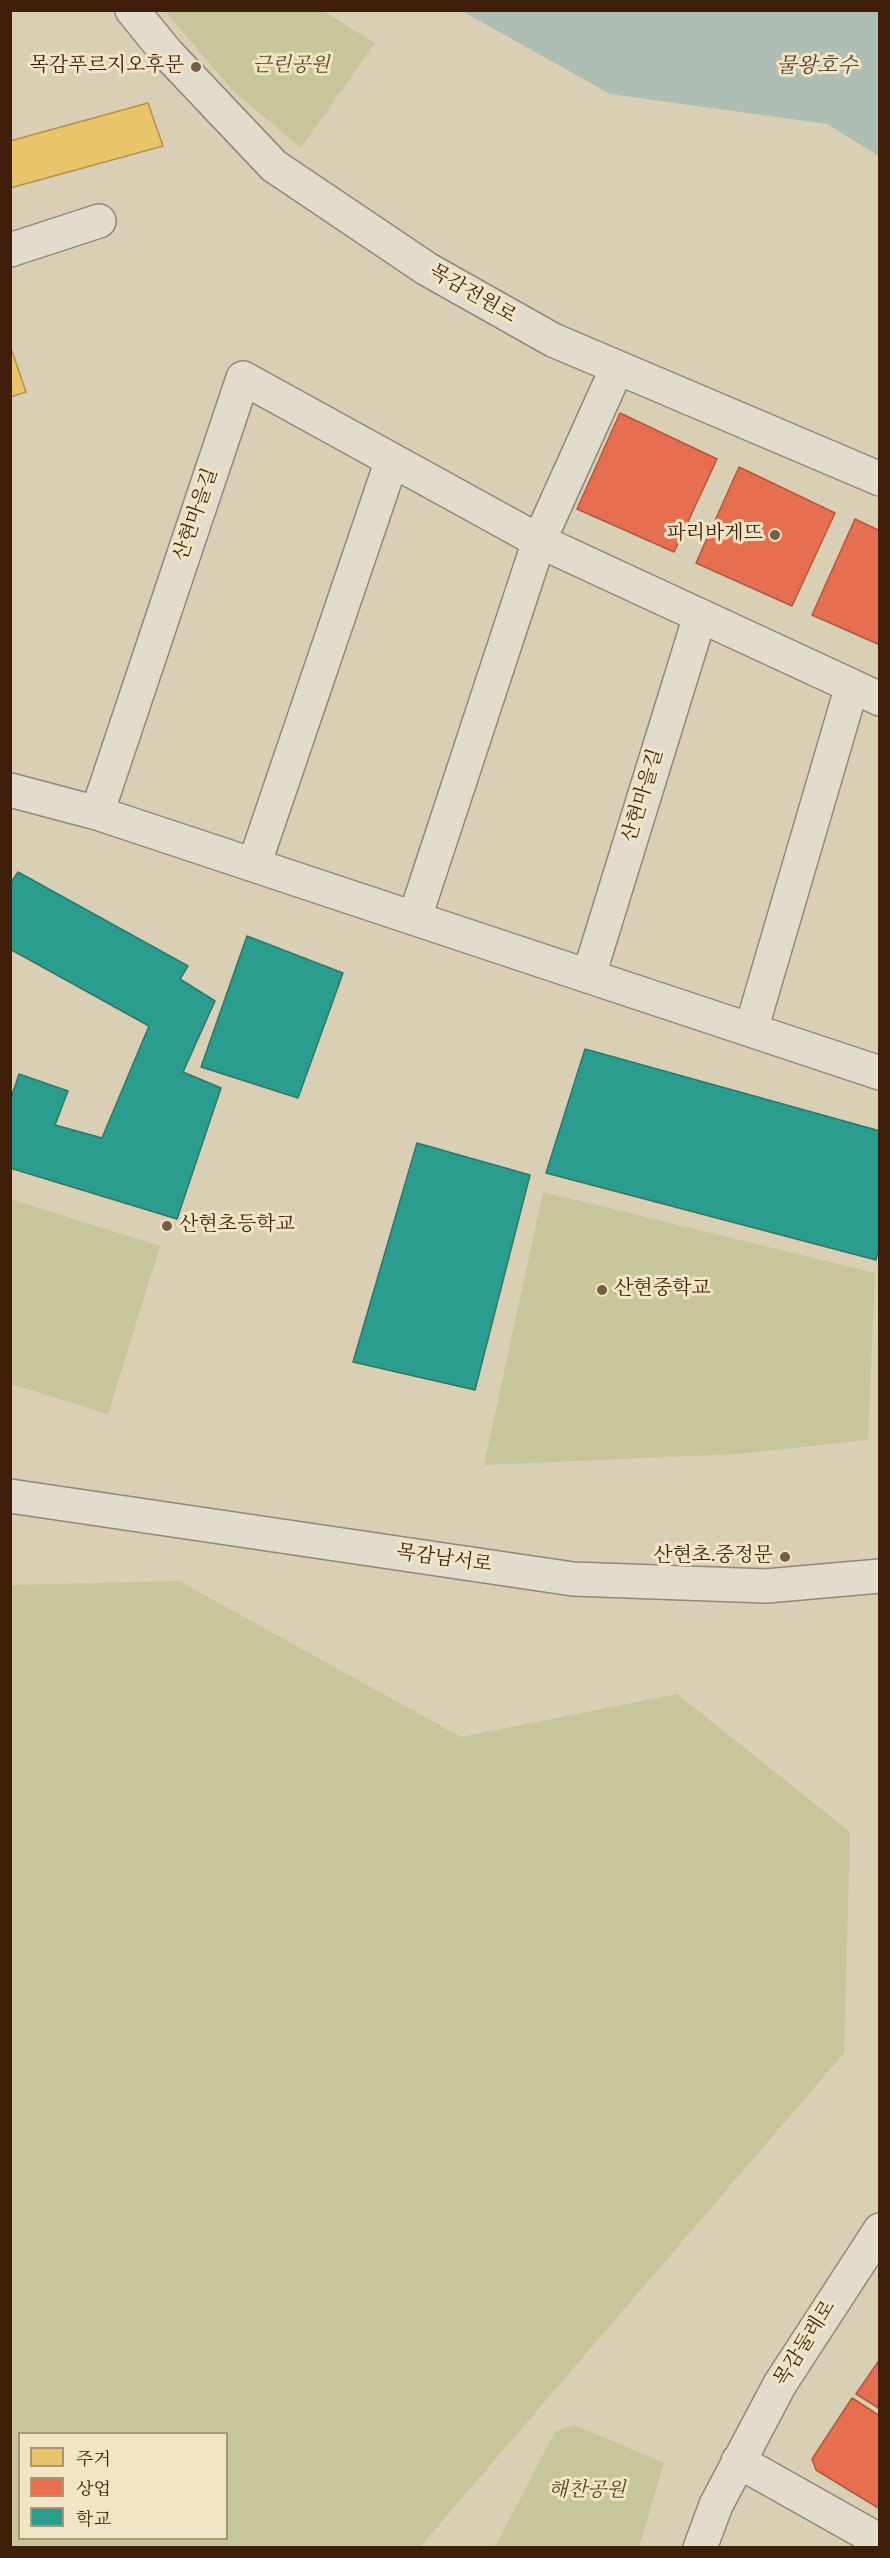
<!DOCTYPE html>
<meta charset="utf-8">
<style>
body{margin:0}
#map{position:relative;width:890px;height:2558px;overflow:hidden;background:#d9cfb4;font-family:"IM FELL Double Pica","Noto Serif KR",serif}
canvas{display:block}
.frame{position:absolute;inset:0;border:12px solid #3f1f0a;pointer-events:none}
.legend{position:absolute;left:18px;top:2432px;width:210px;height:108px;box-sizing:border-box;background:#f0e5c4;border:2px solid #a9967a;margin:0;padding:8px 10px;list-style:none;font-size:18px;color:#3f1f0a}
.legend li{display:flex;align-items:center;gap:12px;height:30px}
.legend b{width:30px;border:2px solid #a9967a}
</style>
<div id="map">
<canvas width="890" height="2558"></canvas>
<div class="frame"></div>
<ul class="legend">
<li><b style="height:16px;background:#e9c46a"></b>주거</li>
<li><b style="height:16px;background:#e76f51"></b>상업</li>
<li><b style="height:16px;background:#2a9d8f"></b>학교</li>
</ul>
</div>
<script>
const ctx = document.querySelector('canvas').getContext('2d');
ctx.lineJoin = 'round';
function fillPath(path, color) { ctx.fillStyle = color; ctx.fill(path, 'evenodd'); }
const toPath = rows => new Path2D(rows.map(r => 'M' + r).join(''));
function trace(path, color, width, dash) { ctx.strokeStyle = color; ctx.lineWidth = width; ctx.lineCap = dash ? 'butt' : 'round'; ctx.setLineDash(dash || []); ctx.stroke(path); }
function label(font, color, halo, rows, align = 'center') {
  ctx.font = font + ' "IM FELL Double Pica","Noto Serif KR",serif'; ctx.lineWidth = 6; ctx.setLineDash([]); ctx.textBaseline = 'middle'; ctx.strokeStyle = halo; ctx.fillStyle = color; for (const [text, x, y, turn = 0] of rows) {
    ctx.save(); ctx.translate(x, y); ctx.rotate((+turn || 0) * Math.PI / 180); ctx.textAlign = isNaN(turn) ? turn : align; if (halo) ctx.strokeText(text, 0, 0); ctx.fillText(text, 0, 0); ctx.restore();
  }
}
fillPath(toPath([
 [165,11,323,11,375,43,301,148,234,92],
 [543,1192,875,1273,868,1440,737,1454,484,1465],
 [10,1199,160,1246,108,1414,11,1384],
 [179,1581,461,1737,677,1694,850,1832,844,2053,420,2547,11,2547,11,1585],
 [20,2434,226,2434,226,2538,20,2538],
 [574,2425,664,2463,639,2547,495,2547,555,2432]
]), '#c7c69a');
fillPath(toPath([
 [462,11,879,11,879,156,827,124,610,94]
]), '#aebeb3');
const homes = toPath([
 [148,103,163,146,10,188,10,141,148,103],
 [10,345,26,392,10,397,10,345]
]);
fillPath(homes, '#e9c46a');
trace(homes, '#b6924d', 1.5);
const shops = toPath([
 [620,413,717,459,674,552,577,509,620,413],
 [739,467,835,513,792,606,696,563,739,467],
 [855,519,880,531,880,645,812,615,855,519],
 [880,2359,880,2409,856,2394,880,2359],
 [852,2398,880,2416,880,2509,816,2470,812,2459,852,2398]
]);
fillPath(shops, '#e76f51');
trace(shops, '#b5573c', 1.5);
const schools = toPath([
 [18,872,188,966,180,979,215,1001,183,1072,221,1088,177,1219,10,1168,10,1101,19,1074,68,1091,55,1125,102,1138,149,1026,10,949,10,884,18,872],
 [247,936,343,973,298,1098,201,1067,247,936],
 [585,1049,880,1131,880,1243,876,1260,546,1173,585,1049],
 [417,1143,530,1175,475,1390,353,1362,417,1143]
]);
fillPath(schools, '#2a9d8f');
trace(schools, '#307767', 1.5);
const minor = toPath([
 [132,10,167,53,274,166,427,269,553,340,880,479],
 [10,250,99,221],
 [880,699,539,541,243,378,97,813,880,1073],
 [10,790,97,813],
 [254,865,392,460],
 [415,917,539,541,617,368],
 [589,975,700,616],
 [751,1030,852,686],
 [10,1496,573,1579,766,1586,880,1576],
 [738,2461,880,2541],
 [700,2548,716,2505,780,2384,880,2230]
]);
trace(minor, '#928876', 36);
trace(minor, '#e1dcce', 33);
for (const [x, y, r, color] of [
 [196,67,6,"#755d46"],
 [775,535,6,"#755d46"],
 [167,1226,6,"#755d46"],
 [602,1290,6,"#755d46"],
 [785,1557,6,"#755d46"]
]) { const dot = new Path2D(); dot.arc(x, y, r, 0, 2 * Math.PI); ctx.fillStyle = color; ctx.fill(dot); trace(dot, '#f0e5c4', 2); }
label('20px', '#3f1f0a', '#f0e5c4', [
 ["목감푸르지오후문",184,67],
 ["파리바게뜨",763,535],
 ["산현초등학교",179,1226,"left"],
 ["산현중학교",614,1290,"left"],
 ["산현초.중정문",773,1557]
], 'right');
label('italic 20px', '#5d4729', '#f0e5c4', [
 ["근린공원",291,67],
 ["해찬공원",587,2492]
]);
label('20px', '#3f1f0a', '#f0e5c4', [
 ["목감전원로",472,295,30],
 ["산현마을길",197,515,-71],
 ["산현마을길",644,796,-73],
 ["목감남서로",444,1560,8],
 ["목감둘레로",806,2344,-58]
]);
label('italic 21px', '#564534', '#f0e5c4', [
 ["물왕호수",817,67]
]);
</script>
